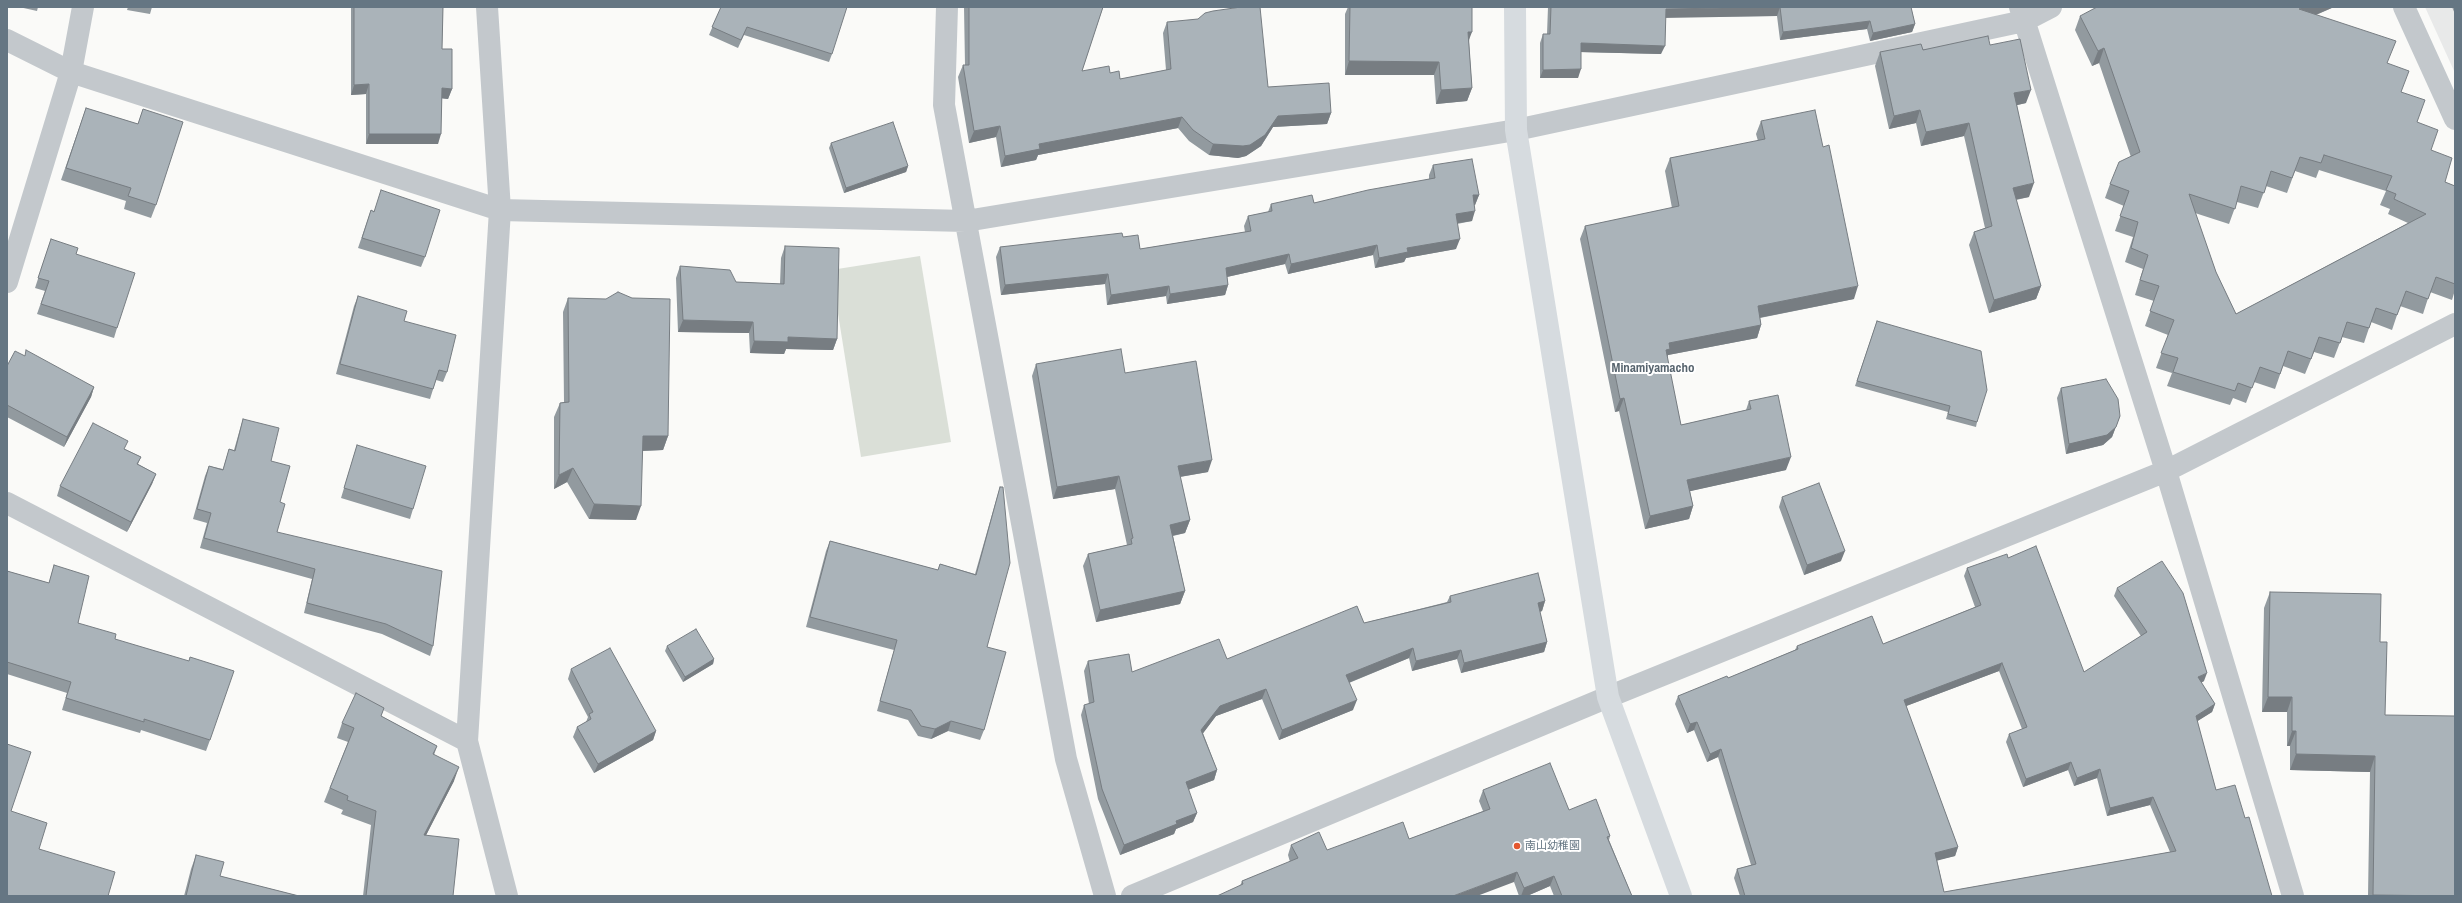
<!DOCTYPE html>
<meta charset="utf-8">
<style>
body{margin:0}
#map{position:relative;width:2462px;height:903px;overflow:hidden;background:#fafaf8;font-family:"Archivo Narrow",sans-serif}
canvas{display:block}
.frame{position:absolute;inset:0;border:8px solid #657683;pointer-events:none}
</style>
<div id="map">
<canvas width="2462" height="903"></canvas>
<div class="frame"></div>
</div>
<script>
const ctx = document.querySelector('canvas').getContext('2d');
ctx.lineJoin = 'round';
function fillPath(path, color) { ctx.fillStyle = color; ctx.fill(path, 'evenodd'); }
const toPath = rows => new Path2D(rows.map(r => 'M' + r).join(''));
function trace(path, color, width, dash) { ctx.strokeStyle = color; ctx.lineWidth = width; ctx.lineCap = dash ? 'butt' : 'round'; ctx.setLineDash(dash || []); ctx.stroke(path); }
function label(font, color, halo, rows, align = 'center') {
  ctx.font = font + ' "Archivo Narrow","Noto Sans JP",sans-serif'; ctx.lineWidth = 4; ctx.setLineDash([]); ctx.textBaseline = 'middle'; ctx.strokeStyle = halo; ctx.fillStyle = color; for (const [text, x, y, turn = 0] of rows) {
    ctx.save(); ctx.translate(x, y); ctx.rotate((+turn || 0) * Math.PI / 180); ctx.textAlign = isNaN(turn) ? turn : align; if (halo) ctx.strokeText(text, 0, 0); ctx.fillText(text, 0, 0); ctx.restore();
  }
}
fillPath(toPath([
 [2425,7,2455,7,2455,73]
]), '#e8e9e9');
fillPath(toPath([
 [920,256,951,442,861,457,831,270]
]), '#dadfd7');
trace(toPath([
 [487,7,500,210,467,741,507,896],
 [947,7,944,105,1066,759,1105,896],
 [2020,7,2166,471,2293,896],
 [2404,7,2455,119],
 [7,40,71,72,500,210,966,221,1516,130,2024,21,2051,7],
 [7,282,71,72,83,7],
 [7,503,467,741],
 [1132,896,1608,697,2166,471,2455,324]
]), '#c3c8cc', 22);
trace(toPath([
 [1515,7,1516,130,1608,697,1681,896]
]), '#d6dbdf', 22);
fillPath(toPath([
 [19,7,38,7,37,11],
 [128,7,152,7,150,14,127,10],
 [351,7,443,7,442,49,452,89,448,99,442,98,438,144,366,144,366,94,351,95],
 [721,7,832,54,829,62,744,35,738,48,709,35],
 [964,7,1103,7,1082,71,1110,73,1120,79,1166,70,1163,33,1167,22,1268,87,1331,113,1327,124,1273,127,1261,146,1246,156,1238,158,1209,155,1189,141,1178,128,1038,155,1036,160,1001,167,996,137,969,143,958,77,963,65,965,65],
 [1348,7,1472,7,1469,42,1472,88,1467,101,1436,104,1434,75,1345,75,1345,14],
 [1548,7,1911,7,1915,24,1912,32,1870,41,1867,29,1780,40,1777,16,1665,17,1661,54,1581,52,1578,78,1540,78,1540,43,1543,34,1547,34],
 [2334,7,2316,15,2387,64,2401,92,2431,150,2445,182,2455,186,2455,290,2452,300,2430,292,2423,314,2400,306,2392,330,2371,322,2364,343,2342,337,2334,358,2314,352,2305,374,2283,366,2275,389,2254,382,2246,403,2233,398,2230,405,2167,386,2172,373,2156,368,2168,335,2145,326,2154,301,2135,295,2143,269,2125,262,2133,237,2115,231,2124,206,2105,198,2110,184,2131,157,2099,63,2092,66,2075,30,2080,16],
 [2319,170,2386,191,2380,205,2390,209,2388,214,2408,223,2236,314,2216,272,2195,213,2229,224,2237,202,2258,208,2266,186,2287,193,2295,171,2316,178],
 [2452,7,2455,7,2455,14],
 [1990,45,2026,103,2017,105,2029,197,2016,200,2041,286,2036,299,1989,313,1969,245,1974,232,1985,228,1964,136,1921,146,1916,123,1889,129,1875,66,1880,52],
 [86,108,138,124,143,109,156,205,151,218,124,209,126,201,61,180],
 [1761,121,1854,299,1760,318,1761,325,1757,338,1668,355,1667,357,1681,425,1746,410,1749,401,1786,470,1690,491,1693,506,1689,519,1645,529,1619,411,1615,412,1580,239,1585,226,1672,208,1665,171,1670,158,1758,141,1756,134],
 [831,143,908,166,906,172,844,193,829,148],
 [1433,165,1479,195,1475,205,1474,205,1472,221,1457,224,1456,249,1406,258,1404,262,1375,268,1373,255,1288,274,1285,264,1227,277,1228,285,1225,295,1167,304,1166,296,1107,305,1105,284,1001,295,996,257,1000,247,1123,237,1140,249,1245,232,1244,226,1248,216,1268,212,1271,204,1314,203,1429,179,1429,175],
 [371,210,374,211,425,257,421,267,358,248],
 [51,239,76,254,117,328,114,338,37,314,45,291,35,288],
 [785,246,837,339,833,350,786,349,784,354,750,353,749,333,678,332,676,278,680,266,736,282,780,284,781,258],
 [358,296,404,321,447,372,443,382,436,380,430,399,336,374,354,306],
 [568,298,668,436,663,450,643,451,636,520,589,519,567,482,554,489,554,417,560,403,564,402,563,312],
 [1877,321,1977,422,1976,427,1946,419,1948,412,1855,386],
 [24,356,94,387,91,397,64,447,7,417,7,366],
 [1036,364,1125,373,1208,472,1180,477,1190,520,1185,533,1173,536,1185,591,1180,604,1096,622,1083,566,1088,554,1127,545,1115,489,1053,499,1032,376],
 [2061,388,2120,416,2112,437,2103,445,2066,454,2057,398],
 [243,419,271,461,280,502,277,532,433,646,430,656,382,634,304,613,312,579,200,548,207,523,193,519,205,476,209,466,223,469,229,449,234,450,240,429],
 [357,445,413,509,410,519,341,498],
 [125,449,141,457,138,464,156,474,152,484,127,532,57,496,60,486],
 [1000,487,987,647,984,730,980,740,948,731,931,739,918,736,908,720,877,711,894,650,806,627,826,551,830,541,938,570,940,564,975,574,997,497],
 [1782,497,1841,561,1804,575,1779,507],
 [2008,558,2084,672,2141,636,2114,596,2117,588,2204,681,2201,683,2215,704,2212,712,2197,721,2216,790,2245,818,2272,896,1740,896,1734,878,1737,869,1751,865,1718,757,1707,762,1694,730,1687,733,1675,704,1678,696,1728,678,1795,650,1797,646,1883,644,1975,607,1964,576,1967,568],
 [1999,671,2022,729,2009,734,2006,742,2023,787,2068,770,2074,786,2097,778,2107,816,2150,805,2170,852,1944,892,1937,860,1955,856,1958,847,1906,706],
 [54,565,78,623,115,639,210,740,206,751,141,730,140,733,62,710,67,693,7,674,7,571,49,583],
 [2270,592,2380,642,2385,715,2455,896,2368,896,2370,772,2290,770,2290,746,2287,746,2287,712,2262,712,2264,608],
 [1450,596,1545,601,1542,611,1540,612,1547,642,1544,652,1461,673,1457,659,1412,671,1409,658,1349,683,1353,710,1279,740,1262,699,1216,716,1203,733,1217,770,1214,780,1188,790,1197,813,1193,822,1176,829,1174,834,1120,855,1098,799,1081,715,1084,705,1089,704,1084,671,1088,661,1132,672,1227,659,1364,623,1447,602],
 [667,646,714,659,713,664,683,682,665,651],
 [571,669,656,731,653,740,594,773,573,737,577,727,586,722,588,717,568,679],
 [384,708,381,716,437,746,434,755,454,781,426,835,453,896,363,896,371,825,341,814,343,810,324,802,348,742,337,738,342,723],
 [1483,790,1569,810,1610,836,1609,840,1632,896,1554,896,1550,886,1527,896,1519,896,1514,882,1240,886,1242,881,1290,862,1288,855,1291,845,1327,850,1409,839,1483,811,1479,801],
 [196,855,220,876,299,896,184,896,191,869]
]), '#929a9f');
fillPath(toPath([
 [1780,7,1777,16,1662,18,1666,9],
 [2303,7,2334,7,2294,24,2299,9],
 [1870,21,1867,29,1780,40,1783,32],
 [1915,24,1912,32,1870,41,1873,33],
 [1468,32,1472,32,1467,45],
 [1581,43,1665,46,1661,54,1578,52],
 [2104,48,2099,63,2092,66,2098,51],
 [1349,61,1439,62,1434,75,1345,75],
 [1581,69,1578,78,1540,78,1543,70],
 [369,84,366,94,351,95,354,85],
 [442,88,452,89,448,99,438,98],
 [1472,88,1467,101,1436,104,1441,90],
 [2031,90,2026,103,2009,107,2014,93],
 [1920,110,1916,123,1889,129,1894,116],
 [1331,113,1327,124,1273,127,1261,146,1246,156,1238,158,1209,155,1213,144,1278,116],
 [1182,117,1178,128,1038,155,1036,160,1001,167,1005,156,1039,144],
 [1969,123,1964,136,1921,146,1926,132],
 [1000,126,996,137,969,143,974,131],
 [369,134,441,134,438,144,366,144],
 [908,166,906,172,844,193,846,188],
 [2034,183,2029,197,2008,201,2013,188],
 [1473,195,1479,195,1475,205,1469,205],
 [1475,211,1472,221,1452,224,1456,214],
 [1460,239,1456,249,1406,258,1404,262,1375,268,1379,258,1407,248],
 [1377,245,1373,255,1288,274,1291,264],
 [1289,254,1285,264,1222,278,1226,268],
 [1108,274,1105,284,1001,295,1005,285],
 [1228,285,1225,295,1167,304,1170,294],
 [1169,286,1166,296,1107,305,1111,295],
 [1858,286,1854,299,1753,319,1758,306],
 [2041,286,2036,299,1989,313,1994,300],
 [683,320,753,322,749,333,678,332],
 [1761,325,1757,338,1668,355,1666,362,1666,350,1669,343],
 [788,337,837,339,833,350,786,349,784,354,750,353,754,341],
 [94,387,91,397,64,447,67,437],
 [1624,398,1619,411,1615,412,1620,399],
 [2120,416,2112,437,2103,445,2066,454,2069,444],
 [643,436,668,436,663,450,638,451],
 [1791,457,1786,470,1682,493,1687,480],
 [1212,460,1208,472,1173,478,1178,466],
 [573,468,567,482,554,489,559,475],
 [156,474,152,484,127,532,131,522],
 [1119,476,1115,489,1053,499,1057,487],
 [594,504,641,506,636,520,589,519],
 [1693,506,1689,519,1645,529,1650,516],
 [1190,520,1185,533,1166,537,1170,525],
 [1845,551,1841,561,1804,575,1807,565],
 [1185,591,1180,604,1096,622,1100,610],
 [1545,601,1542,611,1535,613,1538,603],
 [1547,642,1544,652,1461,673,1464,663],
 [1413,648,1409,658,1343,685,1346,675],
 [1461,650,1457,659,1412,671,1416,661],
 [714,659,713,664,683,682,685,677],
 [2002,663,1999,671,1901,708,1904,700],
 [2207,673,2204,681,2195,686,2198,677],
 [1266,689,1262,699,1216,716,1198,740,1201,730,1220,706],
 [2268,697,2292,697,2287,712,2262,712],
 [1357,700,1353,710,1279,740,1282,730],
 [2215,704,2212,712,2193,724,2196,716],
 [951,721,948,731,931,739,935,729],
 [1697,722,1694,730,1687,733,1690,724],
 [656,731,653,740,594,773,598,764],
 [2292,731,2296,731,2290,746,2287,746],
 [1721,749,1718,757,1707,762,1710,754],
 [2296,754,2375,756,2370,772,2290,770],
 [2071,762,2068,770,2023,787,2026,779],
 [459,767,454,781,419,849,424,835],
 [2100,769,2097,778,2074,786,2077,778],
 [1217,770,1214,780,1182,792,1186,782],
 [2153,797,2150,805,2107,816,2110,808],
 [1197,813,1193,822,1176,829,1174,834,1120,855,1124,845,1176,821],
 [1958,847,1955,856,1932,862,1935,853],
 [1517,872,1514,882,1477,896,1453,896],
 [1554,876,1550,886,1527,896,1521,896,1524,888],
 [2373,895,2440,896,2373,896]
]), '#777d82');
const building = toPath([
 [354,7,443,7,442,49,452,49,452,89,442,88,441,134,369,134,369,84,354,85,354,7],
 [721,7,847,7,832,54,747,27,741,40,712,27,721,7],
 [969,7,1103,7,1082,71,1109,66,1110,73,1119,71,1120,79,1171,69,1167,22,1198,19,1205,13,1213,11,1241,7,1260,7,1268,87,1329,83,1331,113,1278,116,1265,135,1250,145,1243,146,1213,144,1193,130,1182,117,1039,144,1040,149,1005,156,1000,126,974,131,963,65,969,65,969,7],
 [1350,7,1472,7,1472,32,1468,32,1472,88,1441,90,1439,62,1349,61,1350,7],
 [1551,7,1911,7,1915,24,1873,33,1870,21,1783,32,1780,7,1666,9,1665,46,1581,43,1581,69,1543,70,1543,34,1550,34,1551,7],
 [2097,7,2303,7,2299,9,2396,41,2387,63,2409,71,2401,92,2425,100,2417,122,2438,130,2431,150,2452,158,2445,182,2455,186,2455,284,2436,277,2428,299,2406,291,2397,315,2376,308,2369,328,2347,322,2340,343,2319,337,2311,359,2288,351,2280,374,2260,367,2252,388,2238,383,2235,391,2173,372,2178,358,2161,353,2174,320,2150,311,2159,286,2140,280,2148,255,2131,248,2138,222,2120,216,2129,191,2110,184,2119,162,2140,152,2104,48,2098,51,2080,16,2097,7],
 [2324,155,2392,176,2386,190,2396,194,2394,199,2426,214,2236,314,2216,272,2189,194,2235,209,2241,186,2264,193,2271,171,2292,178,2300,157,2321,163,2324,155],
 [1988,36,1990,45,2020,39,2031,90,2014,93,2034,183,2013,188,2041,286,1994,300,1974,232,1992,226,1969,123,1926,132,1920,110,1894,116,1880,52,1921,44,1923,50,1988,36],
 [86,108,138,124,143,109,183,122,156,205,128,196,131,188,66,168,86,108],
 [1815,110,1823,147,1829,145,1858,286,1758,306,1761,325,1669,343,1670,349,1666,350,1681,425,1751,409,1749,401,1778,395,1791,457,1687,480,1693,506,1650,516,1624,398,1620,399,1585,226,1679,206,1670,158,1765,139,1761,121,1815,110],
 [893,122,908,166,846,188,831,143,893,122],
 [1472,159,1479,195,1473,195,1475,211,1456,214,1460,239,1407,248,1408,252,1379,258,1377,245,1291,264,1289,254,1226,268,1228,285,1170,294,1169,286,1111,295,1108,274,1005,285,1000,247,1122,233,1123,237,1138,235,1140,249,1251,231,1248,216,1272,211,1271,204,1312,195,1314,203,1368,190,1435,178,1433,165,1472,159],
 [381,190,440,210,425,257,362,238,371,210,374,212,381,190],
 [51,239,78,248,76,254,135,273,117,328,41,304,49,281,38,278,51,239],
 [785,246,839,248,837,339,788,337,788,342,754,341,753,322,683,320,680,266,730,270,736,282,784,284,785,246],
 [618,292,632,298,670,299,668,436,643,436,641,506,594,504,573,468,559,475,560,403,569,402,568,298,606,299,618,292],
 [358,296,407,311,404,321,456,335,447,372,439,370,433,389,340,364,358,296],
 [1877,321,1981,351,1987,390,1977,422,1948,414,1950,406,1857,381,1877,321],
 [1121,349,1125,373,1196,361,1212,460,1178,466,1190,520,1170,525,1185,591,1100,610,1088,554,1132,544,1131,539,1133,538,1119,476,1057,487,1036,364,1121,349],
 [26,350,94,387,67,437,7,405,7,366,15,351,25,356,26,350],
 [2106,379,2118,399,2120,416,2116,427,2107,435,2069,444,2061,388,2106,379],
 [243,419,279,428,271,461,290,466,280,502,285,504,277,532,442,571,433,646,386,624,307,603,315,569,204,538,211,513,197,509,209,466,223,470,229,449,235,451,243,419],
 [93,423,128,441,124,449,141,457,137,464,156,474,131,522,60,486,93,423],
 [357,445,426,466,413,509,344,488,357,445],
 [1819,483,1845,551,1807,565,1782,497,1819,483],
 [1000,487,1003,487,1010,563,987,647,1006,652,984,730,951,721,935,729,921,726,911,710,880,701,897,640,810,617,830,541,938,570,940,564,976,575,1000,487],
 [2036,546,2084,672,2147,632,2117,588,2162,561,2183,593,2207,673,2198,677,2215,704,2196,716,2216,790,2235,785,2245,818,2249,817,2272,896,1745,896,1737,869,1756,864,1721,749,1710,754,1697,722,1690,724,1678,696,1727,676,1728,678,1798,649,1797,646,1872,616,1883,644,1981,605,1967,568,2007,554,2008,558,2036,546],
 [2002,663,2027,727,2009,734,2026,779,2071,762,2077,778,2100,769,2110,808,2153,797,2176,851,1944,892,1935,853,1958,847,1904,700,2002,663],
 [54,565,89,576,78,623,116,634,115,639,189,661,190,657,234,671,210,740,144,719,144,722,66,698,71,682,7,662,7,571,49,583,54,565],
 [1538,573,1545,601,1538,603,1547,642,1464,663,1461,650,1416,661,1413,648,1346,675,1357,700,1282,730,1266,689,1220,706,1201,730,1217,770,1186,782,1197,813,1176,821,1177,824,1124,845,1102,789,1084,705,1094,702,1088,661,1129,654,1132,672,1219,639,1227,659,1357,606,1364,623,1451,602,1450,596,1538,573],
 [2270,592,2381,594,2380,642,2387,642,2385,715,2455,716,2455,896,2373,895,2375,756,2296,754,2296,731,2292,731,2292,697,2268,697,2270,592],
 [696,629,714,659,685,677,667,646,696,629],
 [610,648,656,731,598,764,577,727,591,719,589,714,593,712,571,669,610,648],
 [356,693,384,708,381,716,437,746,433,754,459,767,424,835,459,839,453,896,366,896,376,811,347,800,348,796,330,788,354,728,342,723,356,693],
 [7,744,31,752,11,811,47,823,39,849,115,872,108,896,7,896,7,744],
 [1550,763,1569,810,1596,799,1610,836,1607,837,1632,896,1562,896,1554,876,1524,888,1517,872,1453,896,1217,896,1243,884,1242,881,1298,858,1291,845,1319,832,1327,850,1403,822,1409,839,1490,809,1483,790,1550,763],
 [196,855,224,862,220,876,299,896,186,896,196,855]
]);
fillPath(building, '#aab3b9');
trace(building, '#777d82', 1);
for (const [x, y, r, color] of [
 [1517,846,4,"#e4572e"]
]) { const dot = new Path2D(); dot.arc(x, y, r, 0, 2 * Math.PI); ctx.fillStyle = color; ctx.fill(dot); trace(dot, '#fff', 1.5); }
label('11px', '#657683', '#fff', [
 ["南山幼稚園",1525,846]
], 'left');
label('bold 13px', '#57646e', '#fff', [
 ["Minamiyamacho",1653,369]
]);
</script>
